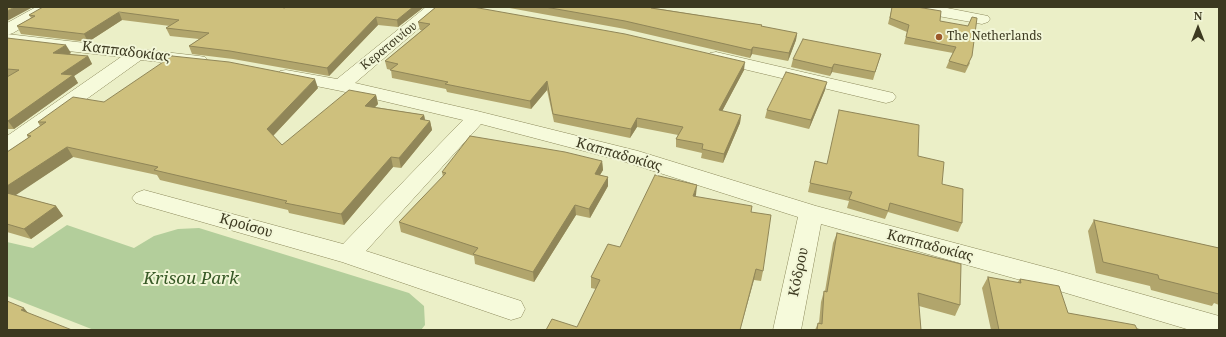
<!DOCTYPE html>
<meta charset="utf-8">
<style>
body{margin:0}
#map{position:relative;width:1226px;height:337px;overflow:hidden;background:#ebefc7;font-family:"Noto Serif",serif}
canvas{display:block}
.frame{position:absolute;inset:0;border:8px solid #3c3920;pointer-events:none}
.north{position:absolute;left:1178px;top:8px;width:40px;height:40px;-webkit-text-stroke:3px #f2f6d7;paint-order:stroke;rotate:0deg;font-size:11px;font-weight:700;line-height:16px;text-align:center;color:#3c3920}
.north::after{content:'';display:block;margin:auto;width:14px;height:18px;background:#3c3920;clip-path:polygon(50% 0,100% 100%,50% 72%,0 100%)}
</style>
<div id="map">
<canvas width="1226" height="337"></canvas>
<div class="frame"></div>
<div class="north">N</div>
</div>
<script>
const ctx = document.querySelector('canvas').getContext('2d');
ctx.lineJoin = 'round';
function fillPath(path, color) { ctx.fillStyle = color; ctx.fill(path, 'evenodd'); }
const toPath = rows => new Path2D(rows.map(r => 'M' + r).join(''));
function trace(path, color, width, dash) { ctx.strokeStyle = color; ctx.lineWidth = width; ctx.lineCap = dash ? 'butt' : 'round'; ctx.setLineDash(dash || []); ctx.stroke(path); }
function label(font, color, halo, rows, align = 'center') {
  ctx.font = font + ' "Noto Serif",serif'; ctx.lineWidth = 4; ctx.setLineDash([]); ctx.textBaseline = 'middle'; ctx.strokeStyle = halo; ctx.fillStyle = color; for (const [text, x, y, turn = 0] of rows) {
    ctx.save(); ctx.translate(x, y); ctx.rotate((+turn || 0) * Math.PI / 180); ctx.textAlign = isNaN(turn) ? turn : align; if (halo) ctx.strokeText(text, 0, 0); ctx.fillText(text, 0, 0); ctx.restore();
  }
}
fillPath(toPath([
 [67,225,134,248,154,236,178,229,199,228,409,293,424,306,425,325,421,330,94,330,7,296,7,242,33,248]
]), '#b3ce9b');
const minor = toPath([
 [426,7,444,7,355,83,477,111,638,151,816,206,1056,270,1219,316,1219,330,1190,330,1056,290,821,224,801,330,773,330,798,217,622,161,481,124,366,251,521,301,525,309,521,317,511,320,342,262,136,203,132,198,136,193,144,190,343,244,463,120,341,91,286,80,280,79,277,75,280,71,286,70,337,79,426,7],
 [908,7,942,7,988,16,990,19,988,22,982,24,916,12,911,10,908,7],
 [7,34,199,56,205,57,208,61,205,65,199,66,141,60,14,151,7,152,7,136,121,57,7,44,7,34],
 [716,52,893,93,896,97,893,101,886,103,710,61,707,57,710,53,716,52]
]);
const tertiary = toPath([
 [36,7,55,7,52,10,13,33,7,35,7,23,36,7]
]);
trace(minor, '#8c895c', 1);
trace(tertiary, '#8c895c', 1);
fillPath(minor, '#f6fadb');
fillPath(tertiary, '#f6fadb');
fillPath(toPath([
 [424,7,398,27,378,25,329,76,233,59,192,54,189,46,199,39,170,36,166,28,170,26,122,20,88,42,21,34,17,26,31,18,29,15,284,8],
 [436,7,744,70,722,111,741,115,740,123,723,163,701,158,702,153,676,147,676,139,678,135,637,127,630,138,554,122,547,90,531,109,447,92,446,89,392,78,391,70,387,69,385,61,422,30,420,30,418,22],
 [504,7,654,7,654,8,762,25,761,27,797,33,796,40,788,61,752,54,750,58,625,29],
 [892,7,917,7,940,21,970,63,965,73,946,68,949,61,953,53,904,44,907,32,888,24],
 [7,38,71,53,68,54,88,56,92,64,74,76,78,83,14,129,7,129,7,77,8,77,7,76],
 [881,54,873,80,832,72,830,76,791,67,793,59],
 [318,88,273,136,282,145,376,95,378,104,375,107,424,115,425,120,430,121,432,130,401,168,393,167,344,225,289,213,288,210,160,180,157,175,73,157,15,195,56,206,63,216,31,239,7,232,7,152,28,138,27,135,40,126,38,122,104,102],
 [825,90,809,129,765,118,767,110],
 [918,156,942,184,962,223,958,232,888,212,885,219,847,208,849,201,808,192,815,161,827,164],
 [602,161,603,170,600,175,608,177,608,186,590,218,576,215,534,282,475,264,474,256,401,232,399,222,443,177,442,172],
 [696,195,695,197,751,212,763,271,761,281,754,280,596,289,591,288,591,277,620,247],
 [1094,220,1219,248,1219,305,1214,303,1212,306,1151,290,1150,286,1096,273,1088,231],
 [837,233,960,305,955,316,919,306,921,330,815,330,818,323,819,323,821,302,824,291,825,291,833,243],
 [988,277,1017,283,1020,279,1068,313,1143,330,991,330,982,288]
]), '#b1a56c');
fillPath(toPath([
 [15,7,33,7,7,21,7,11],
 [413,7,424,7,398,27,397,20],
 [119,12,122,20,88,42,84,34],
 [376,17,378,25,329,76,327,68],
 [797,33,796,40,788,61,789,53],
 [66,45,71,53,58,61,53,53],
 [753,47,752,54,750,58,751,50],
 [88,56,92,64,74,76,78,83,14,129,8,121,61,74],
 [745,62,744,70,718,119,719,110],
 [834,64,832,72,830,76,832,68],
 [315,79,318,88,271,138,267,129],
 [547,81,547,90,531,109,530,101],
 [827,82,825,90,809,129,811,120],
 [376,95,378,104,367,115,365,106],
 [424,115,426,125,420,119],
 [741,115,740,123,723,163,724,154],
 [637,118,637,127,630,138,631,129],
 [430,121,432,130,401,168,399,158],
 [67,147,73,157,7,201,7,186],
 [391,157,393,167,344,225,341,214],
 [602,161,603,170,595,183,595,174],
 [608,177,608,186,590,218,589,209],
 [697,185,696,195,692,206,693,196],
 [575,205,576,215,534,282,533,272],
 [56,206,63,216,31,239,24,229],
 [756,269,754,280,740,330],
 [24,308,34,320,21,310]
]), '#908658');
const building = toPath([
 [7,7,15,7,7,11,7,7],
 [43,7,282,7,284,8,287,7,413,7,397,20,376,17,327,68,230,51,189,46,209,33,166,28,179,20,119,12,84,34,17,26,35,16,29,15,43,7],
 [436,7,473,7,625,34,745,62,719,110,741,115,724,154,702,149,703,144,676,139,683,127,637,118,631,129,553,114,547,81,530,101,445,84,448,82,390,70,398,64,385,61,430,24,418,22,436,7],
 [545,7,652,7,651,8,762,25,761,26,797,33,789,53,753,47,751,50,625,21,545,7],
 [892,7,917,7,941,11,940,21,968,26,972,17,977,18,972,56,967,66,949,61,956,47,906,37,909,25,890,18,892,7],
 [7,38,66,45,53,53,88,56,61,74,73,75,8,121,7,121,7,77,19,70,7,69,7,38],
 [803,39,881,54,875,72,834,64,832,68,793,59,803,39],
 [172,56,229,62,315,79,267,129,282,145,349,90,376,95,365,106,424,115,420,119,430,121,399,158,391,157,341,214,285,203,287,201,154,170,158,167,67,147,7,186,7,152,31,136,27,135,46,122,38,122,73,97,104,102,172,56],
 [786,72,827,82,811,120,767,110,786,72],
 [839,110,919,125,918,156,944,162,942,184,963,189,962,223,890,203,888,211,849,199,852,192,810,183,815,161,827,164,839,110],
 [470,136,565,152,602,161,595,174,608,177,589,209,575,205,533,272,473,254,478,248,399,222,446,173,442,172,470,136],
 [655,175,697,185,693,196,752,206,751,212,771,215,763,271,756,269,740,330,546,330,552,319,577,327,600,280,591,277,608,244,620,247,655,175],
 [7,193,56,206,24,229,7,224,7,193],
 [1094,220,1219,248,1219,294,1159,279,1158,275,1103,262,1094,220],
 [837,233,961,264,960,305,918,293,921,330,817,330,818,323,822,324,824,291,827,292,837,233],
 [988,277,1021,283,1020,279,1059,286,1068,313,1135,325,1137,329,1143,330,999,330,988,277],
 [7,301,24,308,21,310,72,330,7,330,7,301]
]);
fillPath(building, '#cec07d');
trace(building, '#908658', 1);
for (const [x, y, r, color] of [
 [939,37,4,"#9c592b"]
]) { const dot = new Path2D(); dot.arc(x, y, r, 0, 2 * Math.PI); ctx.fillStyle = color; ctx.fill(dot); trace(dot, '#f2f6d7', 1.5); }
label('12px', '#3c3920', '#f2f6d7', [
 ["The Netherlands",947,37]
], 'left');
label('12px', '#3c3920', '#f2f6d7', [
 ["Κερατσινίου",389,46,-39]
]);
label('14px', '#3c3920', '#f2f6d7', [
 ["Καππαδοκίας",126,52,7],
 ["Καππαδοκίας",619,155,16],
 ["Κροίσου",246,226,16],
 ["Καππαδοκίας",930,246,15],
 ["Κόδρου",799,272,-78]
]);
label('italic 17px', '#375926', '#f2f6d7', [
 ["Krisou Park",191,279]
]);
</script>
